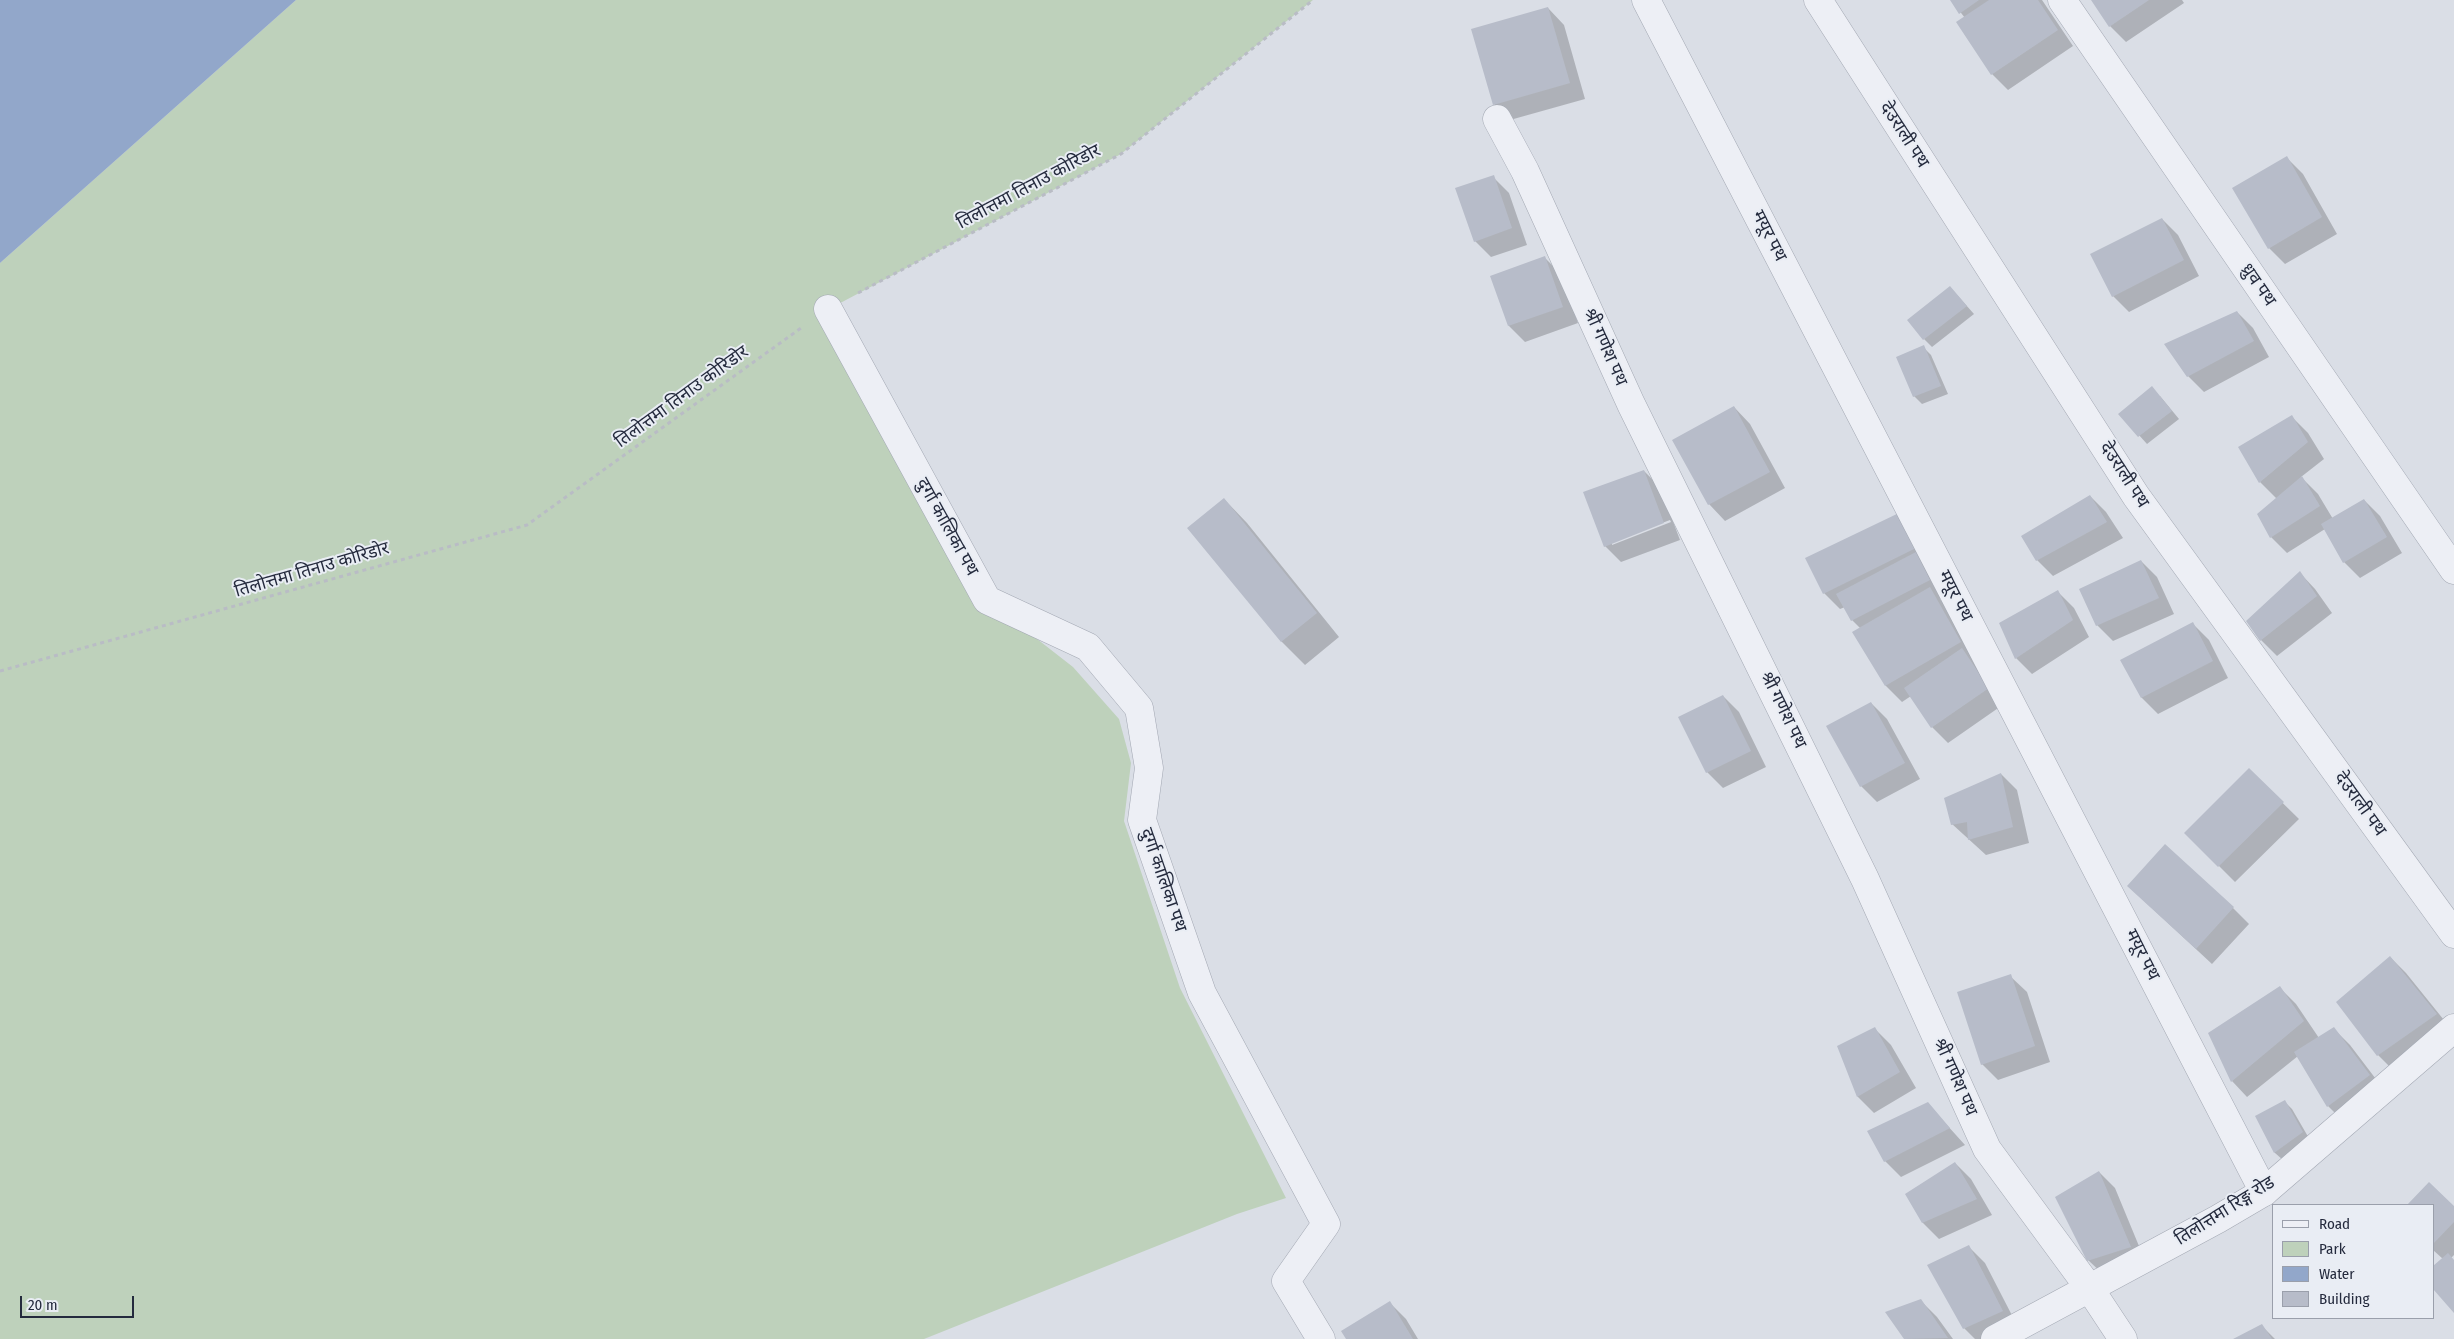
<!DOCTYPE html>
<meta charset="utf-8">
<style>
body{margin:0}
#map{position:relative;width:2454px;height:1339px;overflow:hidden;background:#dadee6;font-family:"Fira Sans Condensed",sans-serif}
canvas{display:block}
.legend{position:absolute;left:2272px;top:1204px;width:162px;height:115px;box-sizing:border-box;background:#e9edf4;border:1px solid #9a9fab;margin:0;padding:6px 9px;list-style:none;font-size:15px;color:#242a3d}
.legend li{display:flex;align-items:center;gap:10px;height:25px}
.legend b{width:25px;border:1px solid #9a9fab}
.scale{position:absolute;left:20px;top:1296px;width:114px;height:22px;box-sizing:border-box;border:2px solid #242a3d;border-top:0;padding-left:6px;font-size:15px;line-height:18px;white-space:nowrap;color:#242a3d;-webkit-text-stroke:4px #e9edf4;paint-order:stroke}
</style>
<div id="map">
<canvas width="2454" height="1339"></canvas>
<ul class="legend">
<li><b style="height:6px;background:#edeff5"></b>Road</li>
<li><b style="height:14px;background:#bed1bb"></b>Park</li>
<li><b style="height:14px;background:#92a7ca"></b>Water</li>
<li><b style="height:14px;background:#b7bcc9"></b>Building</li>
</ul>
<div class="scale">20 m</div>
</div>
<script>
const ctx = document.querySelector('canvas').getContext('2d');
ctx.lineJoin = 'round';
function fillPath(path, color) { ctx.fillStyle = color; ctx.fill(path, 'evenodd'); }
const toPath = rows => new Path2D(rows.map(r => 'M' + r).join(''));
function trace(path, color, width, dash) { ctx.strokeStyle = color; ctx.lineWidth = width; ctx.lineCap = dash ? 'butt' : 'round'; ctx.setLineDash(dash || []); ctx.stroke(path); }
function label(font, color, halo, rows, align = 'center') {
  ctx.font = font + ' "Fira Sans Condensed","Noto Sans Devanagari",sans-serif'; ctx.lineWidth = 4; ctx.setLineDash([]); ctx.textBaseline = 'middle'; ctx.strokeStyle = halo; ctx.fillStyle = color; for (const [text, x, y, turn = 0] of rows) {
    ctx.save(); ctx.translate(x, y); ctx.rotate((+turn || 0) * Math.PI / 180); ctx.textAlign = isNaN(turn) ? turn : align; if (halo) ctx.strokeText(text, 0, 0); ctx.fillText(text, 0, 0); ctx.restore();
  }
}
fillPath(toPath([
 [296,0,1313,0,1121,154,829,309,987,600,1073,667,1119,719,1131,763,1124,821,1180,988,1286,1198,1237,1214,924,1339,0,1339,0,263]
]), '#bed1bb');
fillPath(toPath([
 [0,0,296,0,0,263]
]), '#92a7ca');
fillPath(toPath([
 [1951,0,2042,0,2073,46,2008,90,1992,74,1965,18],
 [2092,0,2182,0,2184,3,2126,42,2110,26],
 [1548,8,1564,25,1585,99,1510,120,1494,104],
 [2287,158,2303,174,2337,234,2285,264,2269,248],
 [1493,177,1509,193,1527,245,1491,257,1475,241],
 [2162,219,2178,235,2199,276,2129,312,2113,296],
 [1545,258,1561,274,1578,323,1525,342,1509,326,1492,277],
 [1950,287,1974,314,1932,347,1924,339],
 [2237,312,2253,328,2269,357,2204,392,2188,376],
 [1923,347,1931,355,1948,394,1922,404,1914,396],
 [2160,396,2179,419,2147,444,2120,414],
 [1734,407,1750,424,1785,488,1725,521,1709,504,1674,440],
 [2292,417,2308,433,2324,459,2301,477,2318,494,2333,519,2364,500,2380,516,2402,553,2360,578,2344,562,2325,529,2287,553,2271,537,2277,499,2260,482],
 [1644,471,1660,487,1680,540,1621,562,1605,546],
 [1670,520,1671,522,1612,545,1612,542],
 [2090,496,2106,512,2123,538,2053,576,2037,560],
 [1224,499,1247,523,1339,637,1305,665,1281,641],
 [1901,513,1946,596,1940,599,1945,605,1976,658,1972,660,2004,704,1948,743,1932,727,1911,696,1902,702,1886,686,1860,628,1852,620,1845,607,1840,609,1824,593],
 [2141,561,2157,577,2174,614,2113,641,2097,625],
 [2300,573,2315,589,2332,613,2277,656,2261,640,2248,622],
 [2058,592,2074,608,2089,637,2032,674,2016,658],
 [2193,624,2209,640,2228,678,2158,714,2142,698,2122,661],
 [1723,696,1739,712,1766,767,1723,788,1707,772],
 [1871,703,1887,719,1920,779,1877,802,1861,786],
 [2249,770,2299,819,2235,882,2186,833],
 [2001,774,2017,790,2029,843,1986,855,1952,824],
 [2128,886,2233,908,2249,924,2212,964],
 [2390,957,2406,973,2452,1030,2394,1071,2378,1055],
 [2010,976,2027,992,2050,1062,1998,1080,1982,1064],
 [2280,988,2296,1004,2319,1038,2334,1029,2350,1045,2385,1091,2344,1122,2328,1106,2298,1056,2247,1097,2232,1081],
 [1875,1029,1891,1045,1916,1088,1874,1113,1858,1097,1839,1047],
 [2285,1102,2292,1109,2310,1140,2283,1160,2275,1153,2257,1116],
 [1928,1104,1965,1145,1901,1177,1885,1161],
 [1955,1163,1971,1179,1992,1215,1939,1239,1923,1223,1906,1194],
 [2099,1172,2115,1188,2146,1263,2105,1276,2088,1260],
 [2429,1184,2454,1207,2454,1255,2451,1258,2454,1261,2454,1311,2433,1287,2433,1268,2443,1259,2433,1250,2433,1205,2409,1205],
 [1969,1247,1985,1263,2018,1327,1992,1339,1975,1339,1964,1328],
 [1921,1301,1937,1317,1953,1339,1905,1339,1887,1313],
 [1390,1303,1406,1319,1418,1339,1347,1339],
 [2261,1325,2275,1339,2236,1339]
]), '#0003');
fillPath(toPath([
 [1950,0,1979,0,1959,14],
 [1989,0,2038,0,2058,30,1991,75,1956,22],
 [2091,0,2149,0,2109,27],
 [1548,7,1570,83,1493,105,1471,29],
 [2287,156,2322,217,2268,249,2232,188],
 [1494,175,1512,228,1474,242,1455,188],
 [2162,218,2184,260,2112,297,2090,254],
 [1545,256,1563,307,1508,326,1490,276],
 [1950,286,1967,306,1923,340,1907,320],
 [2237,311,2254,341,2187,377,2164,344],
 [1924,345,1941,386,1913,397,1896,357],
 [2152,386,2172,411,2138,437,2118,414],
 [1734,406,1770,472,1708,505,1672,440],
 [2292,415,2308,442,2259,483,2238,447],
 [1644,470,1664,523,1604,547,1583,492],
 [2302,476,2320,506,2270,538,2257,514],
 [2090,495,2107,522,2036,561,2021,536],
 [1224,498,1317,613,1281,642,1187,528],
 [2364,499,2387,537,2343,563,2321,524],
 [1901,512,1918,547,1823,594,1805,558],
 [1916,552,1930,580,1851,621,1836,594],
 [2141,560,2159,598,2096,626,2079,589],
 [2300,571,2317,596,2260,641,2246,621],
 [1930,587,1961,642,1885,686,1852,632],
 [2058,590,2073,620,2015,659,1999,623],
 [2193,622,2213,661,2141,698,2120,660],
 [1962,648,1989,688,1931,728,1904,688],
 [1723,695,1751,751,1706,773,1678,717],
 [1871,702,1905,763,1860,787,1826,726],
 [2249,768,2284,802,2218,867,2184,833],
 [2001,773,2013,827,1968,840,1967,822,1951,825,1944,798],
 [2165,844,2234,907,2196,949,2127,886],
 [2390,956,2437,1014,2377,1056,2336,1002],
 [2011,974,2035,1046,1981,1065,1957,992],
 [2280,986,2304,1021,2231,1082,2208,1033],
 [1875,1027,1900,1072,1857,1097,1837,1046],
 [2334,1027,2370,1075,2327,1107,2294,1052],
 [2285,1100,2303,1132,2274,1153,2255,1116],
 [1928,1102,1950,1128,1884,1162,1867,1131],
 [1955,1162,1977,1199,1922,1223,1905,1194],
 [2099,1171,2131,1247,2087,1261,2055,1197],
 [2429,1182,2454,1206,2454,1222,2433,1244,2433,1205,2407,1205],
 [1969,1245,2003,1311,1963,1329,1927,1265],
 [2448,1253,2454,1260,2454,1313,2433,1289,2433,1266],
 [1921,1299,1948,1338,1904,1339,1885,1312],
 [1390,1301,1413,1339,1346,1339,1341,1331],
 [2262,1324,2272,1339,2233,1339]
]), '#b7bcc9');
const minor = toPath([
 [1646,0,2264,1192],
 [1818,0,2136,496,2454,934],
 [2062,0,2454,570],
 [1497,119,1525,171,1631,404,1865,879,1987,1149,2090,1289,2123,1339],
 [828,309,987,600,1088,647,1139,708,1149,768,1142,820,1202,993,1326,1224,1286,1281,1321,1339]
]);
const tertiary = toPath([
 [1995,1339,2218,1219,2264,1192,2454,1028]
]);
trace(minor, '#a3a8b3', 29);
trace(tertiary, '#a3a8b3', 29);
trace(toPath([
 [858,293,1121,154,1313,0],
 [0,671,527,525,801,328]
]), '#b9bcc5', 3, [4, 4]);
trace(minor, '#edeff5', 28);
trace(tertiary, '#edeff5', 28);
label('18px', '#242a3d', '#e9edf4', [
 ["देउराली पथ",1904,135,57],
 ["तिलोत्तमा तिनाउ कोरिडोर",1029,187,-28],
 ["मयूर पथ",1769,236,63],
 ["ध्रुव पथ",2258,285,55],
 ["श्री गणेश पथ",1605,347,66],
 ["तिलोत्तमा तिनाउ कोरिडोर",682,397,-36],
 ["देउराली पथ",2124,475,57],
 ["दुर्गा कालिका पथ",947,527,61],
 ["तिलोत्तमा तिनाउ कोरिडोर",312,570,-16],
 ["मयूर पथ",1955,596,63],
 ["श्री गणेश पथ",1783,710,64],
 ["देउराली पथ",2360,804,54],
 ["दुर्गा कालिका पथ",1163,880,71],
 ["मयूर पथ",2142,955,63],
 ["श्री गणेश पथ",1955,1077,66],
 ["तिलोत्तमा रिङ्ग रोड",2225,1211,-32]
]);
</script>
